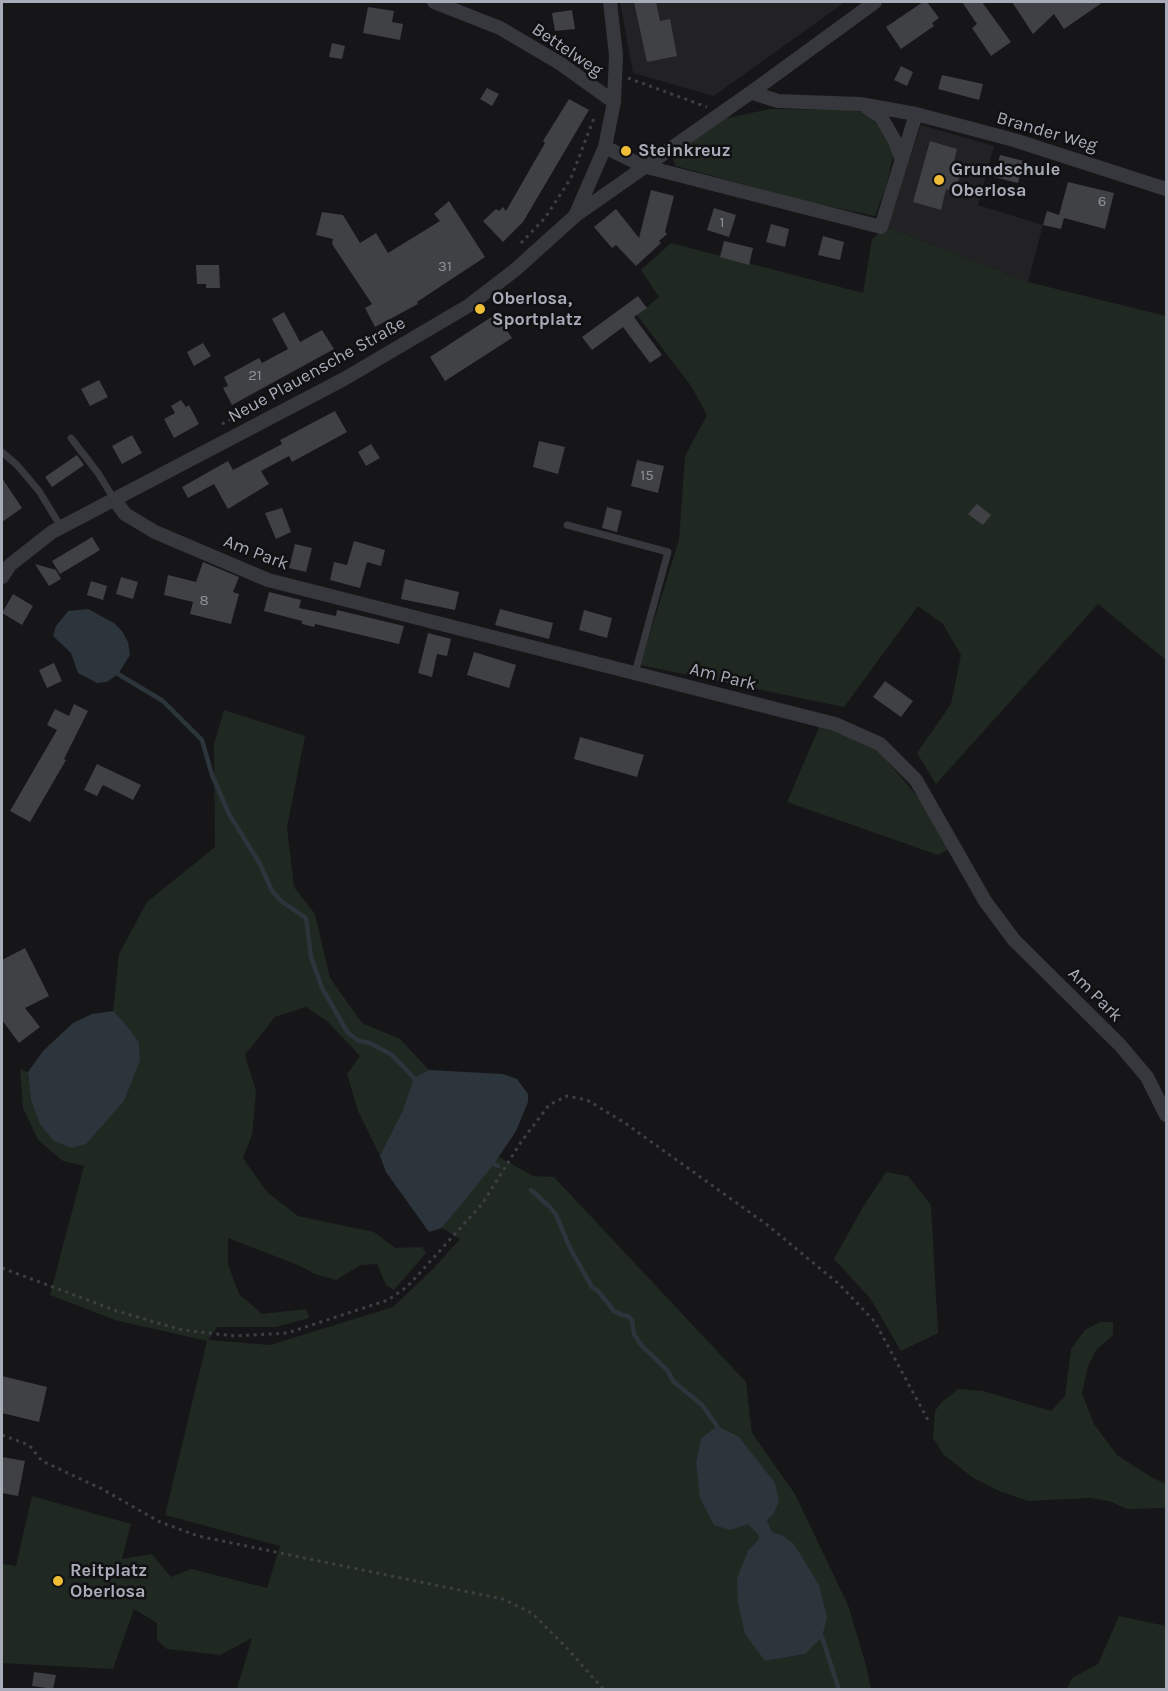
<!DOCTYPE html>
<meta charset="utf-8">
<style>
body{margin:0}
#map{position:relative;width:1168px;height:1691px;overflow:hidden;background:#161618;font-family:Karla,sans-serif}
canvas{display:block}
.frame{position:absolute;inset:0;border:3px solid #a8acb8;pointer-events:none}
</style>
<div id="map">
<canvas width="1168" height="1691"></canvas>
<div class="frame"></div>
</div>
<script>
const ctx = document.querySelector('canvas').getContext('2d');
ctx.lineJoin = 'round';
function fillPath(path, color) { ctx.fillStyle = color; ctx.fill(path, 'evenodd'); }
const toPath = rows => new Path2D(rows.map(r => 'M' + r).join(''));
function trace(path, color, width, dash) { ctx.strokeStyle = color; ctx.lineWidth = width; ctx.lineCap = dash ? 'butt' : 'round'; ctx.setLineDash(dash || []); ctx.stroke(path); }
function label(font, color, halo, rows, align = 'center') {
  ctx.font = font + ' Karla,sans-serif'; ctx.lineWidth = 5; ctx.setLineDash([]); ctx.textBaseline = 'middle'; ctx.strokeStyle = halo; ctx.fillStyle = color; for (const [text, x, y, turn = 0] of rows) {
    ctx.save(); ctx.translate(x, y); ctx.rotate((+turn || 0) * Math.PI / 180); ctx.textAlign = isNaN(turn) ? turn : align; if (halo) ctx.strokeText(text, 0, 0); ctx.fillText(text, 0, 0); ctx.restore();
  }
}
fillPath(toPath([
 [620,2,845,2,714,96,633,73],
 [921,125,994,146,978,205,1043,225,1028,282,887,227]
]), '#222225');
fillPath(toPath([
 [770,109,853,110,867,113,886,135,893,155,887,184,875,216,809,202,676,166,672,157,723,119],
 [887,227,1028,282,1166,316,1166,660,1098,604,936,784,917,753,951,704,961,655,943,624,918,606,844,707,640,665,679,540,685,456,707,415,691,386,637,315,659,297,641,270,671,243,863,293,872,239],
 [224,710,305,736,287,827,294,887,315,914,330,978,362,1023,400,1039,429,1070,414,1079,402,1112,380,1156,358,1111,347,1074,360,1056,328,1022,306,1007,275,1017,245,1055,256,1091,252,1135,243,1158,267,1192,298,1216,374,1232,395,1248,422,1247,426,1253,394,1290,386,1285,377,1264,361,1265,336,1280,315,1274,298,1265,228,1238,228,1264,239,1294,262,1314,306,1309,309,1318,276,1327,217,1327,208,1340,270,1345,393,1307,433,1269,460,1239,442,1228,499,1157,533,1176,554,1177,746,1382,752,1433,795,1494,848,1605,866,1665,871,1689,237,1689,252,1638,220,1655,167,1649,157,1640,157,1623,134,1609,113,1669,2,1663,2,1567,3,1564,16,1566,32,1496,131,1524,122,1559,152,1554,171,1577,191,1569,267,1588,280,1546,165,1515,207,1341,115,1320,50,1295,84,1166,63,1161,38,1140,23,1108,20,1069,28,1072,31,1100,140,1060,139,1042,124,1022,113,1011,119,954,147,902,215,847,214,744],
 [717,1426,772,1516,767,1520,772,1532,782,1535,805,1654,765,1661,748,1551,758,1540,759,1536,696,1462,701,1438],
 [820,725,875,747,918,797,949,849,938,855,787,802],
 [886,1172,908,1176,931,1205,938,1333,901,1351,870,1298,834,1259,863,1207],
 [1100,1322,1113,1322,1113,1335,1096,1350,1088,1366,1082,1393,1094,1424,1117,1455,1151,1477,1166,1484,1166,1508,1127,1509,1109,1501,1089,1498,1028,1501,999,1491,972,1477,944,1455,933,1438,935,1411,941,1403,958,1389,983,1391,1051,1411,1065,1396,1071,1349,1085,1330],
 [1119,1616,1166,1626,1166,1689,1067,1689,1072,1678,1098,1664]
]), '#202822');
fillPath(toPath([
 [88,609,114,623,122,631,128,642,130,655,118,674,107,682,97,683,78,673,71,653,53,636,56,626,68,611],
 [113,1011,124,1022,139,1042,140,1060,124,1101,86,1144,72,1148,54,1141,40,1124,31,1100,28,1072,43,1051,73,1023,92,1014],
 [429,1070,503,1074,517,1079,528,1094,528,1102,516,1131,494,1164,442,1228,429,1232,386,1172,380,1156,402,1112,414,1078],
 [717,1426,739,1437,775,1483,779,1502,772,1516,767,1520,772,1532,782,1535,794,1544,819,1585,827,1617,822,1637,805,1654,765,1661,745,1634,738,1603,737,1578,748,1551,758,1540,759,1536,748,1524,730,1530,714,1525,700,1498,696,1462,701,1438]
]), '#2c343c');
trace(toPath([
 [118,674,163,701,202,740,212,775,229,814,260,864,272,891,281,901,306,918,311,957,322,988,348,1033,359,1041,370,1043,392,1055,414,1078],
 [494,1164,498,1166],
 [531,1190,550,1207,556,1215,570,1248,592,1287,599,1292,614,1311,622,1315,628,1316,632,1320,634,1334,641,1345,668,1371,673,1381,702,1405,717,1426],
 [822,1637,839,1690]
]), '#2c343c', 4.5);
fillPath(toPath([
 [634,2,656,2,660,21,670,19,677,56,647,62],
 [923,2,927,2,939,18,932,23,934,26,901,49,886,27],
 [962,2,982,2,1011,42,991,56,972,28,977,24],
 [1012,2,1103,2,1064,29,1054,14,1033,34],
 [368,7,394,11,392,22,403,24,400,40,363,33],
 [572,10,575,29,555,31,552,13],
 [332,43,345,46,342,59,329,57],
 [901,66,913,72,907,86,894,80],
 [942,75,983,84,979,100,938,89],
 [487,88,499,94,492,106,480,99],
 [569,99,589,110,523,222,503,242,483,221,496,209,499,211,503,207,506,211,545,143,543,141],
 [930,141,957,149,952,169,961,172,955,192,946,189,941,210,913,202],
 [1000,155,1024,161,1018,183,994,177],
 [1068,182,1114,193,1105,229,1064,218,1061,229,1043,225,1047,211,1059,215],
 [651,190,674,196,665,232,667,234,659,241,661,243,636,266,616,245,612,248,594,227,616,209,639,238],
 [449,201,485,257,417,302,418,304,375,327,365,308,372,304,332,244,333,239,316,235,322,212,343,215,360,243,376,233,388,253,440,221,434,214],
 [714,208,736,215,729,237,707,230],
 [771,224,789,229,785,247,766,242],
 [823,236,844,242,840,260,818,255],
 [724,241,753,248,749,265,720,257],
 [196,265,219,265,220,288,206,288,206,284,197,284],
 [638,296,647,308,634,317,662,355,650,363,623,327,592,350,582,337],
 [284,312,300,342,322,330,334,349,232,405,223,388,228,386,224,377,259,358,262,363,288,349,272,319],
 [496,314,512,338,445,381,430,357],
 [203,343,211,356,194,366,187,352],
 [99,380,108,397,90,406,81,389],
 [181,400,186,407,189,405,199,424,174,438,164,419,175,413,171,406],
 [335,411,347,432,292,462,289,456,261,471,269,484,228,509,214,484,188,498,182,487,228,461,233,470,282,444,280,440],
 [132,435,142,453,122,464,112,446],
 [539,441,565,447,558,474,533,467],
 [371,444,380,458,366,466,358,452],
 [77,455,84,465,52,487,45,477],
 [637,460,664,466,658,493,631,486],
 [2,478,22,508,2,522],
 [977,504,991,515,983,525,968,514],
 [607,507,622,511,617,532,602,528],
 [282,508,291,532,276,539,265,513],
 [92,537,100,550,60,574,52,561],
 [354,541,385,550,381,566,367,562,360,588,330,580,334,562,347,565],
 [295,544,312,548,306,572,289,568],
 [203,562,239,577,233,592,239,594,231,624,190,614,193,602,164,595,168,575,196,582],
 [35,564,56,570,61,579,49,586],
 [121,577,138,582,133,599,116,594],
 [405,579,459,592,455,610,401,599],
 [91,581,107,586,103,600,87,595],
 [269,592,301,600,299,608,336,616,337,610,404,626,399,644,315,624,314,627,302,624,302,621,264,611],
 [13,594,33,606,22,625,2,613],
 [500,609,553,623,549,639,495,625],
 [584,610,612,618,607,638,579,630],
 [428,633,451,639,447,656,437,654,432,677,418,673],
 [474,652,516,665,509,688,467,675],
 [54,663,62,681,47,688,39,670],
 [885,681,913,701,901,717,873,697],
 [74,704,88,711,64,759,66,760,30,822,10,811,57,730,47,725,55,709,69,716],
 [580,737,644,755,637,777,574,759],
 [97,764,141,785,133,800,103,785,97,796,84,790],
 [25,948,49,996,25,1008,40,1027,19,1043,2,1020,2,960],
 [2,1376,47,1387,39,1422,2,1413],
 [2,1457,25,1461,18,1496,2,1493],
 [34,1672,56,1675,53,1689,32,1686]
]), '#404145');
trace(toPath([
 [628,78,707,107],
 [521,243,545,218,571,178,594,118],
 [222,424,251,409],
 [2,1268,117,1311,182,1330,235,1336,287,1333,388,1300,408,1286,482,1204,521,1142,549,1105,567,1096,587,1100,625,1123,766,1224,839,1284,875,1322,929,1422],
 [2,1435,29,1445,42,1461,102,1489,160,1522,198,1536,503,1599,532,1613,565,1646,604,1690]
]), '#3d3f44', 3, [3, 4.5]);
trace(toPath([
 [71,438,98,473,114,499],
 [2,452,17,465,39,491,61,527],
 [567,525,668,552,635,673]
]), '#37383d', 7);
trace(toPath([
 [434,2,500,28,561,64,614,102],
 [753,91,756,94,778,101,860,104,916,114,1014,140,1166,189],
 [866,107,881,117,895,141,901,158],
 [605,147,643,166,881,227,916,114],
 [576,215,753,91,875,2],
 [114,499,125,514,155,532,268,580,835,724,880,744,916,780,985,901,1014,940,1120,1045,1147,1077,1166,1115],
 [2,577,10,565,52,532,344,379,468,306,515,270,575,216,605,147,614,102,616,55,610,2]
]), '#37383d', 14);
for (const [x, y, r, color] of [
 [626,151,6,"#f0be36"],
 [939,180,6,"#f0be36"],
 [480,309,6,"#f0be36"],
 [58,1581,6,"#f0be36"]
]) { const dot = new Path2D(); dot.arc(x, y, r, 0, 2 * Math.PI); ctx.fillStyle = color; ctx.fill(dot); trace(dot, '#111113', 2); }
label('15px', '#8e919b', null, [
 ["6",1102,202],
 ["1",722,223],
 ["31",445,267],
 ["21",255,376],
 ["15",647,476],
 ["8",204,601]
]);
label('18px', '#a8acb8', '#111113', [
 ["Bettelweg",567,50,34],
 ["Brander Weg",1047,132,16],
 ["Neue Plauensche Straße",317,370,-29],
 ["Am Park",256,553,21],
 ["Am Park",723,677,14],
 ["Am Park",1095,995,45]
]);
label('bold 18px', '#a8acb8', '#111113', [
 ["Steinkreuz",638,151],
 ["Grundschule",951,170],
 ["Oberlosa",951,191],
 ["Oberlosa,",492,299],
 ["Sportplatz",492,320],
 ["Reitplatz",70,1571],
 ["Oberlosa",70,1592]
], 'left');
</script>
